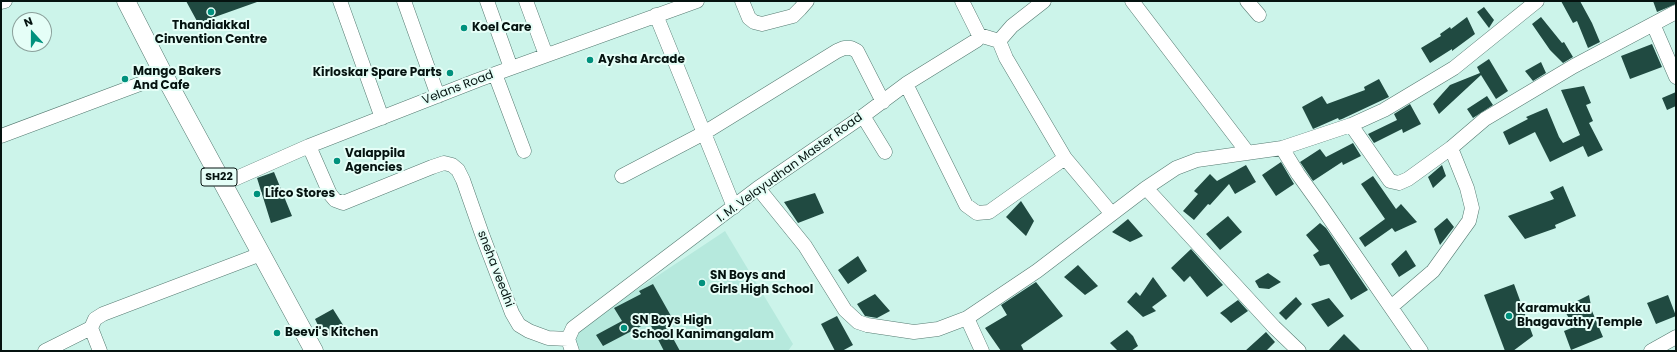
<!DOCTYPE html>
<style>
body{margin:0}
#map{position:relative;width:1677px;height:352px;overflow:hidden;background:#ccf4ea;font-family:Poppins,sans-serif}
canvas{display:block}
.frame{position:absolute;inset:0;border:2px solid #051310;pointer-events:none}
.north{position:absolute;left:12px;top:12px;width:40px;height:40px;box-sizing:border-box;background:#e5fef7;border:1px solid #8ba09b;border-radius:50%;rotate:339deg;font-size:11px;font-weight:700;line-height:16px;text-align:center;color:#051310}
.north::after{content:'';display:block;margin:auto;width:14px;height:18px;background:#00917d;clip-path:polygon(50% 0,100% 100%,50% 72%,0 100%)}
</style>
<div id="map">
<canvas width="1677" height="352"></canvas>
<div class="frame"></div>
<div class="north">N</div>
</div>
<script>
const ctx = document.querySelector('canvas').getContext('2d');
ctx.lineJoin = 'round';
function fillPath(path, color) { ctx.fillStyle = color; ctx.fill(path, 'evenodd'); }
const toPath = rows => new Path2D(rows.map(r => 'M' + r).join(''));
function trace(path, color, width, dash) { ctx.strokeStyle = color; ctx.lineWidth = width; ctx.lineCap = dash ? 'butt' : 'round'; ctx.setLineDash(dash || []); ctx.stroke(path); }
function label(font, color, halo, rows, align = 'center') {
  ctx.font = font + ' Poppins,sans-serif'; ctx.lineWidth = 4; ctx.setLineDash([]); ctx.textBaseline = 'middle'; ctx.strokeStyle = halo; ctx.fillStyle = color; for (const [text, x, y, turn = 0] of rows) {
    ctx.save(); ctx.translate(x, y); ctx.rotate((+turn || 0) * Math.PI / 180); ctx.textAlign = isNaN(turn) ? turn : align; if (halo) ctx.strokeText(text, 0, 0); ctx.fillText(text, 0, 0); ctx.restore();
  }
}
fillPath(toPath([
 [725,231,793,344,788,351,578,351,570,334]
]), '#b6e9dd');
fillPath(toPath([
 [186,1,256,1,257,2,198,23],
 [1561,1,1580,1,1592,23,1600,42,1588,48,1577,21,1573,23],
 [1653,1,1676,1,1676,4,1657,12],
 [1484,7,1494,20,1489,28,1477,12],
 [1467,17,1475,34,1452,51,1452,49,1430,63,1421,48,1441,36,1440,34,1450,27,1451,29],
 [1541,17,1562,43,1564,42,1573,57,1563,63,1550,50,1532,24],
 [1652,44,1662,67,1630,79,1621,56],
 [1489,59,1508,91,1496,99,1481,75,1439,114,1433,104,1450,85,1480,73,1477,67],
 [1541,62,1546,73,1533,81,1525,71],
 [1379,79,1389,97,1342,119,1339,120,1338,118,1313,129,1302,107,1322,96,1327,104,1365,90,1364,87],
 [1584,86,1591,103,1586,105,1593,121,1589,123,1603,150,1588,157,1583,146,1550,162,1535,132,1509,145,1503,132,1528,119,1526,117,1547,108,1559,137,1563,143,1580,135,1561,90],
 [1676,92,1676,106,1667,110,1662,98],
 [1487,96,1493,105,1473,118,1467,109],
 [1410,104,1421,124,1403,133,1402,129,1374,143,1368,134,1397,120,1394,114],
 [1353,143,1361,156,1343,165,1342,162,1313,181,1300,162,1320,149,1326,157],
 [1281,162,1294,184,1276,196,1262,175],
 [1246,165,1256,182,1235,194,1229,184,1210,205,1208,204,1194,220,1183,211,1198,194,1194,191,1210,174,1217,181],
 [1442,165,1446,176,1433,188,1428,177],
 [274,172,292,216,271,223,257,178],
 [1373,176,1396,209,1401,204,1417,222,1395,232,1392,228,1365,247,1359,238,1385,219,1361,184],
 [1563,186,1576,216,1555,225,1556,228,1525,239,1508,216,1554,199,1550,192],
 [815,193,824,213,798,223,784,202],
 [1021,201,1034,221,1026,236,1006,217],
 [1228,216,1242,232,1220,250,1206,234],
 [1447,218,1454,227,1440,245,1434,229],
 [1128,219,1143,236,1130,242,1112,232],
 [1320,223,1326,228,1368,290,1351,300,1329,264,1320,266,1313,255,1319,251,1306,235],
 [1191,249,1223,285,1207,297,1190,276,1184,282,1171,268],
 [1406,250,1416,266,1399,277,1391,264],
 [858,256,867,271,848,284,838,270],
 [1078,265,1098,286,1085,295,1064,277],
 [1268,273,1281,282,1269,289,1259,288,1255,281],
 [1153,277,1167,296,1152,307,1156,311,1143,317,1127,302,1136,292,1140,296],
 [1036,282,1063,316,1021,345,1024,351,1001,351,985,328,1007,315,1001,305],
 [653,284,671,316,663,320,680,351,664,351,649,322,603,346,596,335,622,321,614,308,641,294,639,291],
 [1514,284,1533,336,1513,351,1505,351,1484,295],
 [875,294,890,311,877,318,865,316,857,304],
 [1589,295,1592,311,1603,337,1571,350,1564,331,1574,327,1563,308],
 [1668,295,1676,316,1656,324,1647,303],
 [1296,297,1302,304,1286,320,1279,313],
 [1329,298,1344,316,1328,327,1311,304],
 [1238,300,1248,311,1231,323,1226,318,1220,313],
 [333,309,345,328,324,338,315,319],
 [837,316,853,345,842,351,835,351,821,324],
 [1127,330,1133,336,1138,346,1131,351,1118,351,1110,343],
 [1266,332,1275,342,1266,351,1245,351],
 [1344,334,1361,351,1328,351]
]), '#204a41');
const minor = toPath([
 [340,1,382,118],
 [404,1,438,96],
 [487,1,511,68],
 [526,1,546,55],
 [742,1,749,18,754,22,762,24,793,16,800,9,807,1],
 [1132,1,1248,153],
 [1247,1,1259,15],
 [1,2,5,1],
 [656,15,734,207],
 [1653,24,1676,77],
 [979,35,999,41,1012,26,1044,1],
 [999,41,1006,58,1065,158,1112,214],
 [495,74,524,151],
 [906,84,966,205,977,213,989,212,1065,158],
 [863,116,885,152],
 [1351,125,1390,181,1399,183,1408,179,1451,148,1485,119,1574,66,1676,12],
 [1,136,164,75],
 [309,146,330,194,335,200,343,203,432,167,444,163,452,165,458,170,463,180,483,237,512,313,519,325,529,331,548,338,568,339],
 [1282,148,1298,174,1321,206,1421,351],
 [622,176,704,133,837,51,844,48,851,48,857,51,883,102],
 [223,184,309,146,478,80,697,1],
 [758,188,805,246,845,310,858,322,867,325,914,332,938,329,967,318,1037,271,1146,188,1176,168,1197,160,1282,148,1351,125,1384,110,1454,68,1537,1],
 [1146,188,1274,327,1299,351],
 [1391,307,1433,271,1469,221,1472,208,1467,188,1451,148],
 [967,318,982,351],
 [91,328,95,319,103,314,261,254],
 [45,351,91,328,100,351],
 [572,351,568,339,573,328,758,188,863,116,906,84,977,40,979,35,962,1],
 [1651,351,1676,337]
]);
const major = toPath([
 [126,1,164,75,314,351]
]);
trace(minor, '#557a71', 15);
trace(major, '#557a71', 19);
trace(minor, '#fff', 14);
trace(major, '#fff', 18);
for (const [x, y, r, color] of [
 [211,12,4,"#00917d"],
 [464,28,4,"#00917d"],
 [590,60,4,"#00917d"],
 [450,73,4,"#00917d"],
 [125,79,4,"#00917d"],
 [337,161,4,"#00917d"],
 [257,194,4,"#00917d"],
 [702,283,4,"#00917d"],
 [1509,316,4,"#00917d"],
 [624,328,4,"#00917d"],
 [277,333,4,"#00917d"]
]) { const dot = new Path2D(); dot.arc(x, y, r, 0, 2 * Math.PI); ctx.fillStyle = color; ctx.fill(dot); trace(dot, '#e5fef7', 1.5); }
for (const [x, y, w] of [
 [219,177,36]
]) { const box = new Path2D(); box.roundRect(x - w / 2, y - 9, w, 18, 3); ctx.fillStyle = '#e5fef7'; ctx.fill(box); trace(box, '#051310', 1); }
label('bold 11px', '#051310', null, [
 ["SH22",219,177]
]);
label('bold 12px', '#051310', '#e5fef7', [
 ["Thandiakkal",211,26,"center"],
 ["Cinvention Centre",211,40,"center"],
 ["Koel Care",472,28],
 ["Aysha Arcade",598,60],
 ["Mango Bakers",133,72],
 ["And Cafe",133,86],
 ["Kirloskar Spare Parts",442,73,"right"],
 ["Valappila",345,154],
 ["Agencies",345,168],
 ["Lifco Stores",265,194],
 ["SN Boys and",710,276],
 ["Girls High School",710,290],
 ["Karamukku",1517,309],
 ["Bhagavathy Temple",1517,323],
 ["SN Boys High",632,321],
 ["School Kanimangalam",632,335],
 ["Beevi's Kitchen",285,333]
], 'left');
label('12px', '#051310', '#e5fef7', [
 ["Velans Road",458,88,-21],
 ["I. M. Velayudhan Master Road",790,168,-36],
 ["sneha veedhi",495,269,69]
]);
</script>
